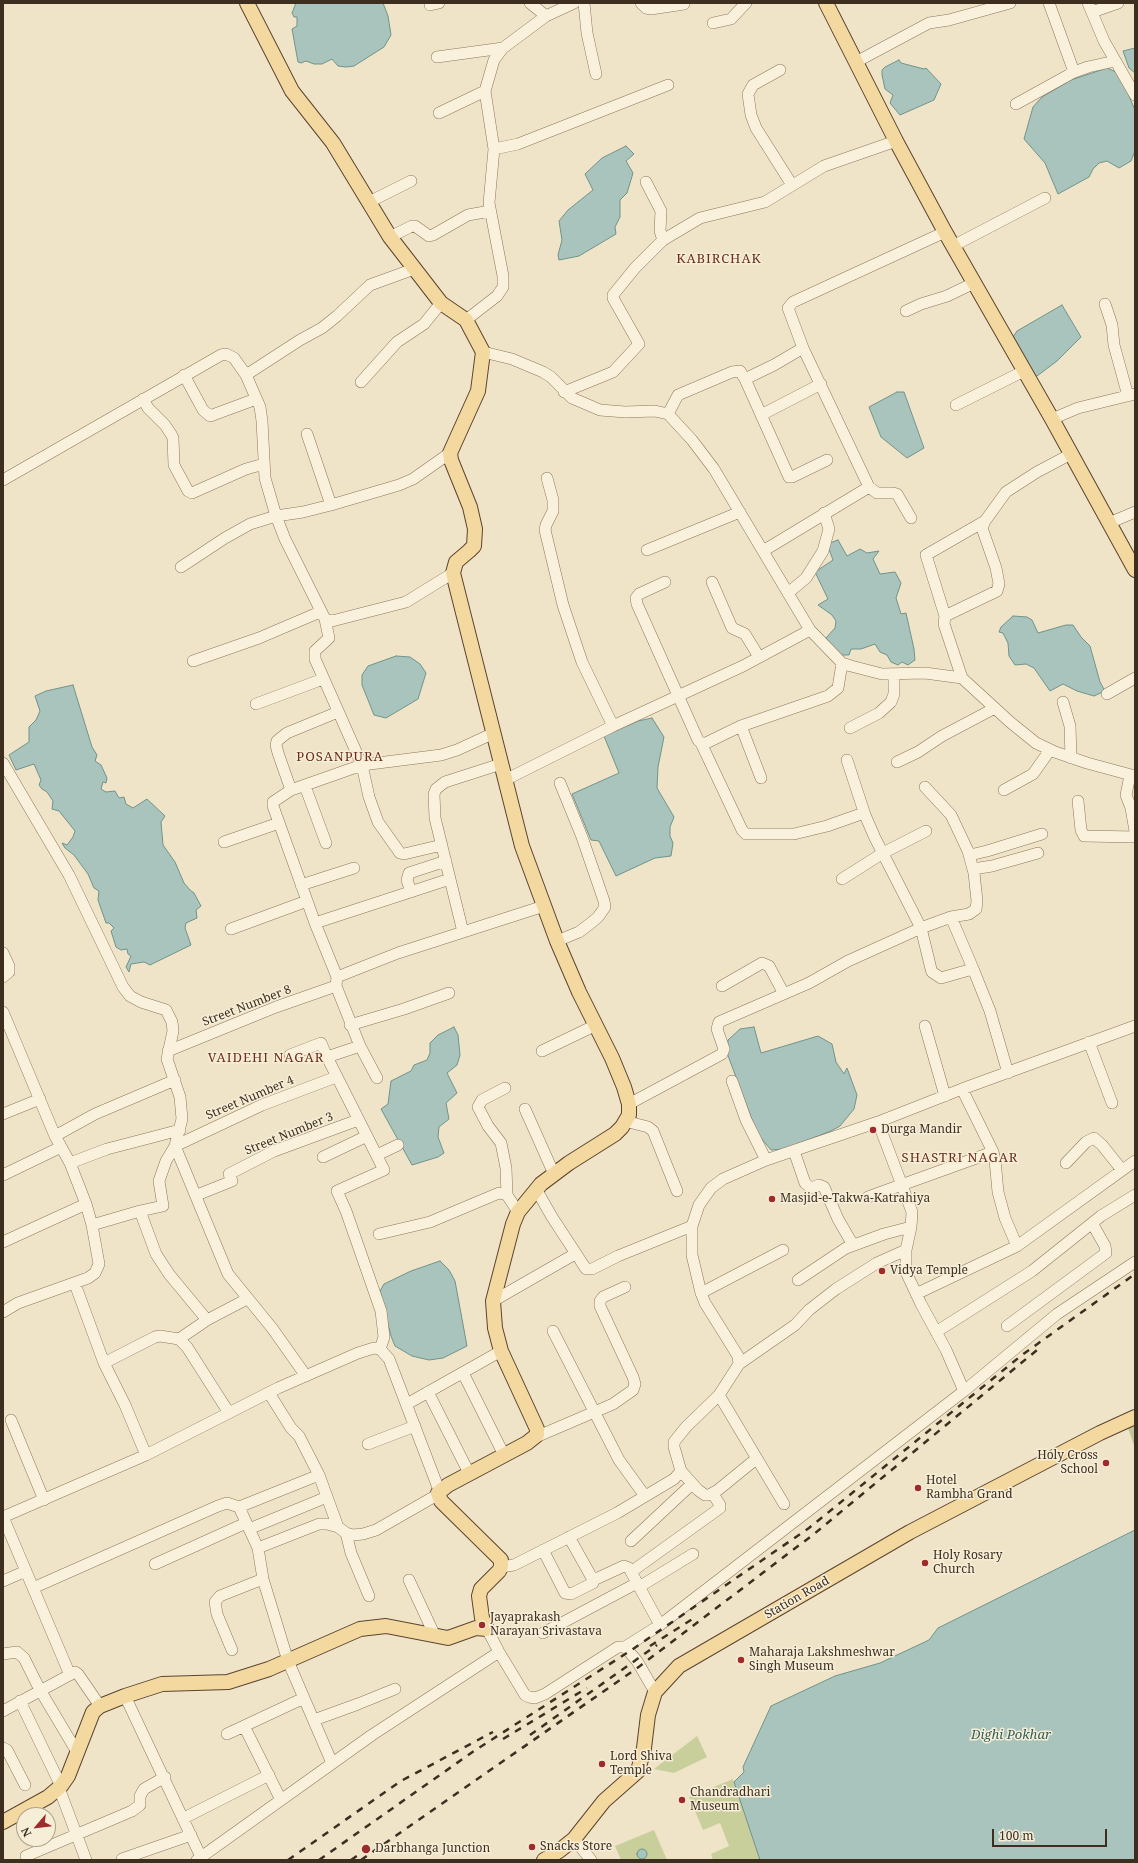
<!DOCTYPE html>
<style>
body{margin:0}
#map{position:relative;width:1138px;height:1863px;overflow:hidden;background:#f0e4c8;font-family:"Noto Serif",serif}
canvas{display:block}
.frame{position:absolute;inset:0;border:4px solid #3d2e20;pointer-events:none}
.north{position:absolute;left:16px;top:1807px;width:40px;height:40px;box-sizing:border-box;background:#f7eed8;border:1px solid #ada18e;border-radius:50%;rotate:242deg;font-size:11px;font-weight:700;line-height:16px;text-align:center;color:#3d2e20}
.north::after{content:'';display:block;margin:auto;width:14px;height:18px;background:#9e2a2b;clip-path:polygon(50% 0,100% 100%,50% 72%,0 100%)}
.scale{position:absolute;left:992px;top:1829px;width:115px;height:18px;box-sizing:border-box;border:2px solid #3d2e20;border-top:0;padding-left:5px;font-size:12px;line-height:14px;white-space:nowrap;color:#3d2e20;-webkit-text-stroke:3px #f7eed8;paint-order:stroke}
</style>
<div id="map">
<canvas width="1138" height="1863"></canvas>
<div class="frame"></div>
<div class="north">N</div>
<div class="scale">100 m</div>
</div>
<script>
const ctx = document.querySelector('canvas').getContext('2d');
ctx.lineJoin = 'round';
function fillPath(path, color) { ctx.fillStyle = color; ctx.fill(path, 'evenodd'); }
const toPath = rows => new Path2D(rows.map(r => 'M' + r).join(''));
function trace(path, color, width, dash) { ctx.strokeStyle = color; ctx.lineWidth = width; ctx.lineCap = dash ? 'butt' : 'round'; ctx.setLineDash(dash || []); ctx.stroke(path); }
function label(font, color, halo, rows, align = 'center') {
  ctx.font = font + ' "Noto Serif",serif'; ctx.lineWidth = 3; ctx.setLineDash([]); ctx.textBaseline = 'middle'; ctx.strokeStyle = halo; ctx.fillStyle = color; for (const [text, x, y, turn = 0] of rows) {
    ctx.save(); ctx.translate(x, y); ctx.rotate((+turn || 0) * Math.PI / 180); ctx.textAlign = isNaN(turn) ? turn : align; if (halo) ctx.strokeText(text, 0, 0); ctx.fillText(text, 0, 0); ctx.restore();
  }
}
fillPath(toPath([
 [697,1736,707,1757,674,1773,654,1769],
 [733,1779,760,1860,713,1860,711,1854,729,1846,720,1823,703,1830,689,1797],
 [654,1830,667,1860,621,1860,615,1846]
]), '#c9cf9b');
fillPath(toPath([
 [1135,1425,1135,1448,1128,1428]
]), '#bfc49a');
const water = toPath([
 [296,3,383,3,388,16,391,35,384,47,354,66,346,67,338,66,332,59,322,64,314,64,306,61,301,63,298,62,292,29,297,26,297,17,294,17,292,13,296,3],
 [1135,48,1135,73,1129,68,1123,51,1135,48],
 [899,60,901,63,924,69,926,68,941,84,934,100,900,115,890,103,893,95,885,89,882,75,882,70,885,67,899,60],
 [1107,68,1116,72,1126,89,1135,110,1135,151,1131,161,1119,168,1107,161,1099,163,1093,169,1089,177,1058,194,1045,163,1024,139,1033,107,1042,97,1071,80,1107,68],
 [626,146,634,154,626,161,633,173,627,193,620,200,620,217,615,227,616,234,579,256,559,260,558,255,562,240,559,221,568,210,593,190,585,174,602,158,626,146],
 [1062,305,1081,337,1057,361,1037,376,1029,375,1013,337,1017,331,1062,305],
 [897,392,904,392,924,448,907,458,881,437,869,407,897,392],
 [838,540,847,556,860,549,867,553,879,551,873,559,880,574,895,572,901,583,896,598,901,614,906,613,914,649,915,660,908,665,902,662,898,665,891,662,887,655,880,652,875,644,861,649,851,649,849,655,837,655,826,638,835,628,836,621,832,615,818,605,828,599,815,572,833,560,827,544,838,540],
 [1013,616,1027,617,1032,620,1038,633,1066,625,1073,625,1081,637,1090,646,1100,682,1105,691,1094,696,1077,691,1063,684,1050,691,1034,668,1026,664,1015,665,1009,656,1008,643,1003,633,999,632,1001,627,1013,616],
 [396,656,410,657,420,664,426,673,418,699,386,718,374,715,362,685,362,675,368,666,396,656],
 [73,685,92,747,97,755,95,761,101,765,107,778,106,783,103,782,101,789,106,792,115,791,119,798,124,797,126,804,133,808,147,799,165,816,161,822,163,845,175,862,184,883,190,890,194,893,201,906,196,910,197,918,186,923,185,928,191,945,150,965,144,962,131,964,129,972,126,967,131,956,128,954,127,949,121,950,116,947,111,931,114,928,109,923,106,923,98,900,99,891,94,888,88,874,74,855,65,848,62,843,67,845,73,837,75,831,59,811,52,809,53,801,47,792,42,789,39,785,41,780,34,764,16,770,9,755,29,742,29,727,36,720,40,711,35,696,46,691,73,685],
 [652,718,664,737,658,767,657,788,674,817,670,827,670,836,673,843,671,856,655,858,616,876,599,841,591,840,572,794,619,773,604,736,638,721,652,718],
 [454,1027,458,1035,460,1055,457,1065,447,1073,457,1093,446,1103,449,1119,439,1127,438,1137,444,1153,438,1157,412,1165,381,1109,388,1104,391,1081,411,1071,414,1065,427,1060,430,1053,430,1043,438,1035,454,1027],
 [754,1027,761,1053,818,1036,832,1044,836,1062,844,1074,847,1068,857,1095,854,1109,840,1126,831,1131,784,1149,771,1150,757,1133,727,1053,728,1040,740,1029,754,1027],
 [440,1261,449,1270,455,1281,467,1346,443,1358,429,1360,412,1356,395,1346,391,1336,380,1291,384,1284,411,1271,440,1261],
 [1135,1530,1135,1860,760,1860,734,1782,744,1772,743,1767,771,1706,835,1676,880,1663,929,1640,938,1628,1135,1530],
 '637 1854a5 5 0 1 1 10 0a5 5 0 1 1-10 0Z'
]);
fillPath(water, '#a9c4bc');
trace(water, '#6f938a', 1);
const minor = toPath([
 [530,3,546,16],
 [584,3,587,33,596,74],
 [641,3,646,8,651,9,684,4],
 [1049,3,1074,72],
 [1088,3,1104,41,1135,95],
 [430,5,439,3],
 [1092,12,1118,3],
 [713,23,731,19,746,3],
 [437,57,503,48],
 [856,62,929,23,949,20,1010,3],
 [780,70,753,85,748,94,751,115,756,128,792,185],
 [1016,104,1074,72,1088,67,1115,61],
 [439,113,485,91],
 [494,149,518,144,668,85],
 [646,182,661,211,660,231,663,240],
 [369,202,411,181],
 [390,237,412,226,415,226,429,236,433,235,468,215,490,211],
 [953,246,1045,198],
 [1105,304,1112,325,1114,345,1128,396],
 [906,311,921,304,947,296,974,283],
 [466,320,497,296,503,287,503,276,489,203,494,149,485,91,494,60,503,48,546,16,574,3],
 [483,352,512,359,543,372,551,377,572,398,600,410,625,412,655,411,668,414,692,440,714,469,810,630],
 [184,375,203,410,210,416,256,399],
 [246,375,300,340,322,328,337,316,370,285,414,269],
 [745,379,774,365,803,348],
 [361,382,397,342,424,324,441,303],
 [564,392,613,372,639,344,613,298,613,295,635,268,663,240,700,218,765,202,824,166,896,141],
 [143,399,148,408,165,425,171,434,173,438,174,465,188,491,192,493,246,469,264,464],
 [956,405,1024,371],
 [668,414,678,395,732,372,740,371,745,379,789,477,792,477,827,460],
 [761,415,821,384],
 [1052,419,1078,408,1135,394],
 [307,434,331,505],
 [547,478,553,500,553,511,546,525,545,530,563,605,582,662,613,726],
 [3,480,221,355,226,354,234,358,246,375,260,407,262,421,265,478,276,516,285,539,325,619,332,621,406,602,453,573],
 [911,518,897,494,893,493,877,493,869,487,803,348,788,308,793,302,945,232],
 [1109,523,1135,512],
 [647,550,740,512],
 [763,551,869,487],
 [181,567,225,538,250,524,276,516,303,512,331,505,399,485,413,479,450,453],
 [665,582,639,594,636,598,637,604,698,740,701,743,706,743,741,726,828,696,838,688,842,663],
 [712,582,732,628,745,634,759,657],
 [788,593,806,578,823,551,829,529,824,513],
 [945,616,926,555,985,521],
 [325,619,329,638,315,651,315,659,362,765,369,797,378,822,400,853,404,854,442,845],
 [193,661,259,638,320,612],
 [962,678,944,624,945,616,997,591,999,584,996,568,982,528,985,521,1006,492,1037,472,1071,454],
 [1107,694,1135,678],
 [1063,702,1070,726,1071,758],
 [256,704,323,679],
 [741,726,761,778],
 [850,728,879,713,891,702,894,694,894,674],
 [847,760,865,815],
 [897,762,918,752,942,736,995,708],
 [3,763,69,875,123,987,130,996,141,1002,166,1010,172,1022,173,1031,167,1059,180,1097,182,1119,175,1146,166,1161,159,1181,163,1206,140,1211,92,1225],
 [1130,775,1126,795,1131,808,1135,831],
 [505,780,613,726,743,666,810,630,842,663,851,666,882,674,925,673,962,678,1010,722,1036,743,1055,752,1087,763,1135,776],
 [305,786,326,843],
 [925,787,951,815,968,851,974,873,977,901,976,909,969,914,951,917,921,928,931,969,932,972,941,978,969,970,974,971,990,1011,1008,1073],
 [291,790,278,753,276,745,277,741,287,733,338,712],
 [1004,790,1033,774,1050,750],
 [1078,801,1081,830,1084,836,1135,837],
 [224,842,279,823],
 [970,855,987,851,1042,834],
 [973,869,992,866,1038,853],
 [842,879,883,853,926,831],
 [301,885,354,868],
 [411,892,407,880,409,873,446,861],
 [951,917,974,971],
 [315,923,450,879],
 [231,929,307,901],
 [463,932,435,818,434,794,436,789,445,782,501,764],
 [557,941,579,932,591,923,598,917,605,907,604,901,582,837,560,783],
 [3,953,9,966,9,972,3,977],
 [337,977,398,953,544,906],
 [722,986,762,963,769,966,784,994],
 [3,1012,55,1136,70,1163,86,1204,92,1225,99,1264,95,1273,88,1278,18,1303,3,1312],
 [350,1025,404,1009,449,993],
 [925,1026,945,1096],
 [1089,1042,1112,1103],
 [360,1046,377,1078],
 [168,1051,276,1007,336,986],
 [542,1051,596,1025],
 [290,1055,321,1043,327,1057],
 [732,1081,746,1120,766,1160],
 [505,1088,482,1100,478,1107,488,1126,501,1143,506,1168,507,1195],
 [962,1089,993,1152,995,1160,998,1192,1005,1218,1017,1246],
 [629,1104,722,1054,724,1049,717,1029,719,1022,809,983,848,961,921,928,875,838,865,815,861,814,827,826,794,834,746,834,742,830,701,743],
 [525,1109,554,1174],
 [3,1114,40,1099],
 [625,1121,648,1127,653,1131,677,1191],
 [878,1122,912,1212,911,1227,906,1250,906,1272,921,1304,946,1350,964,1391],
 [55,1136,95,1114,175,1080],
 [794,1151,805,1183,811,1188,819,1185,824,1187,838,1219,853,1245],
 [377,1155,398,1145],
 [323,1157,367,1136],
 [70,1163,107,1149,180,1130],
 [1066,1163,1086,1142,1094,1138,1102,1145,1122,1170],
 [3,1175,61,1147],
 [536,1189,552,1217,586,1269,592,1269,618,1256,692,1226],
 [197,1195,232,1181,229,1174,274,1151,358,1120],
 [868,1197,993,1152],
 [140,1211,156,1254,169,1274,207,1320],
 [379,1234,430,1222,499,1193,507,1195,518,1212],
 [3,1242,86,1204],
 [798,1280,846,1248,884,1234,911,1227],
 [75,1284,104,1363,125,1405,146,1455],
 [701,1293,783,1250],
 [916,1294,1017,1246,1135,1161],
 [493,1301,575,1254],
 [1007,1326,1106,1253,1105,1246,1092,1223],
 [553,1331,619,1460,645,1496],
 [936,1332,1032,1271,1101,1216,1135,1195],
 [179,1339,207,1320,247,1299],
 [380,1349,384,1337,381,1311,346,1211,337,1191,384,1170,327,1057,360,1046,336,986,337,977,315,923,273,806,273,802,291,790,362,765,441,755,457,750,494,733],
 [104,1363,155,1337,160,1336,179,1339,187,1347,229,1413],
 [739,1364,795,1325,809,1310,836,1289,877,1263,906,1250],
 [463,1373,504,1455],
 [306,1376,272,1328,228,1274,175,1146,262,1105,336,1077],
 [428,1392,469,1473],
 [269,1393,291,1428,299,1436,319,1475,338,1527],
 [719,1395,784,1504],
 [407,1404,501,1351],
 [11,1420,44,1500],
 [536,1437,613,1404,633,1390,635,1384,633,1377,600,1306,600,1301,603,1297,625,1287],
 [368,1444,415,1426],
 [681,1471,698,1490,705,1495,709,1495,718,1490,756,1459],
 [239,1507,319,1475],
 [3,1517,146,1455,278,1388,358,1353,374,1348,380,1349,389,1359,439,1490],
 [3,1517,70,1675],
 [249,1529,327,1497],
 [346,1533,351,1553,369,1596],
 [569,1537,592,1578,598,1578,624,1566,629,1568,660,1625],
 [631,1541,692,1484],
 [258,1548,319,1524,327,1524,338,1527,346,1533,353,1535,363,1534,376,1530,437,1495],
 [543,1550,565,1593,571,1594,593,1583,595,1578],
 [155,1564,246,1523],
 [501,1567,514,1565,617,1513,674,1479,681,1471,674,1447,674,1442,686,1427,719,1395,739,1364,738,1356,705,1303,701,1293,692,1255,692,1226,699,1205,711,1188,723,1179,766,1160,878,1122,962,1089,1135,1026],
 [631,1572,720,1508,720,1505,713,1494],
 [409,1580,435,1636],
 [3,1581,26,1571],
 [639,1587,693,1554],
 [33,1588,218,1506,227,1503,239,1507,258,1548,263,1579,288,1661,332,1763],
 [487,1629,499,1652,525,1695,529,1697,535,1698,545,1694,618,1647,625,1647,660,1625,964,1391,1057,1314,1135,1262],
 [543,1633,637,1583],
 [625,1647,637,1661,655,1692],
 [232,1650,217,1614,215,1602,220,1596,263,1579],
 [3,1654,17,1652,24,1658,40,1690,77,1752],
 [125,1696,201,1857],
 [20,1701,61,1786],
 [3,1711,75,1672,78,1674,100,1706],
 [314,1720,358,1704,395,1689],
 [244,1726,281,1800],
 [227,1734,304,1698],
 [3,1748,7,1750,25,1785],
 [59,1788,86,1860],
 [184,1818,269,1775],
 [574,1839,591,1860],
 [26,1856,132,1811,140,1805,140,1796,144,1789,165,1777],
 [122,1859,191,1835],
 [197,1860,372,1735,499,1652]
]);
const major = toPath([
 [247,3,292,91,333,143,390,237,441,303,466,320,483,352,478,391,450,453,451,460,470,507,475,529,474,546,469,551,456,562,453,573,522,846,557,941,579,992,612,1058,624,1087,629,1104,629,1115,622,1127,615,1134,569,1163,541,1184,518,1212,513,1224,493,1301,495,1328,501,1351,537,1429,537,1435,527,1443,448,1485,438,1493,441,1501,501,1560,501,1567,499,1571,481,1589,479,1596,482,1618,487,1629],
 [826,3,896,141,945,232,1052,419,1135,570],
 [3,1822,48,1797,61,1786,68,1776,93,1712,100,1706,125,1696,162,1684,228,1682,269,1669,360,1629,386,1626,448,1638,476,1628,487,1629],
 [544,1860,559,1851,574,1839,604,1801,638,1771,644,1748,648,1715,655,1692,679,1666,910,1532,1100,1433,1135,1417]
]);
trace(minor, '#8d765c', 12);
trace(major, '#5b4430', 16);
trace(minor, '#faf1dc', 11);
trace(major, '#f3d9a0', 14);
trace(toPath([
 [650,1646,694,1618],
 [530,1735,657,1645],
 [503,1739,587,1688],
 [288,1860,401,1781,493,1732],
 [319,1860,474,1751,630,1651,809,1528,1022,1355,1135,1274],
 [351,1860,364,1851],
 [361,1860,640,1666,814,1534,1037,1350]
]), '#3d2e20', 2.5, [7, 7]);
for (const [x, y, r, color] of [
 [873,1130,4,"#9e2a2b"],
 [772,1199,4,"#9e2a2b"],
 [882,1271,4,"#9e2a2b"],
 [1106,1463,4,"#9e2a2b"],
 [918,1488,4,"#9e2a2b"],
 [925,1563,4,"#9e2a2b"],
 [482,1625,4,"#9e2a2b"],
 [741,1660,4,"#9e2a2b"],
 [602,1764,4,"#9e2a2b"],
 [682,1800,4,"#9e2a2b"],
 [532,1847,4,"#9e2a2b"],
 [366,1849,5,"#9e2a2b"]
]) { const dot = new Path2D(); dot.arc(x, y, r, 0, 2 * Math.PI); ctx.fillStyle = color; ctx.fill(dot); trace(dot, '#f7eed8', 1.5); }
label('12px', '#3d2e20', '#f7eed8', [
 ["Street Number 8",247,1006,-21],
 ["Street Number 4",250,1098,-23],
 ["Street Number 3",289,1134,-22],
 ["Station Road",797,1598,-30]
]);
label('12px', '#3d2e20', '#f7eed8', [
 ["Durga Mandir",881,1130],
 ["Masjid-e-Takwa-Katrahiya",780,1199],
 ["Vidya Temple",890,1271],
 ["Holy Cross",1098,1456,"right"],
 ["School",1098,1470,"right"],
 ["Hotel",926,1481],
 ["Rambha Grand",926,1495],
 ["Holy Rosary",933,1556],
 ["Church",933,1570],
 ["Jayaprakash",490,1618],
 ["Narayan Srivastava",490,1632],
 ["Maharaja Lakshmeshwar",749,1653],
 ["Singh Museum",749,1667],
 ["Lord Shiva",610,1757],
 ["Temple",610,1771],
 ["Chandradhari",690,1793],
 ["Museum",690,1807],
 ["Snacks Store",540,1847],
 ["Darbhanga Junction",375,1849]
], 'left');
ctx.letterSpacing = '1px';
label('13px', '#6b2e1e', '#f7eed8', [
 ["KABIRCHAK",719,259],
 ["POSANPURA",340,757],
 ["VAIDEHI NAGAR",266,1058],
 ["SHASTRI NAGAR",960,1158]
]);
ctx.letterSpacing = '0px';
label('italic 13px', '#2f5d5a', '#f7eed8', [
 ["Dighi Pokhar",1011,1735]
]);
</script>
